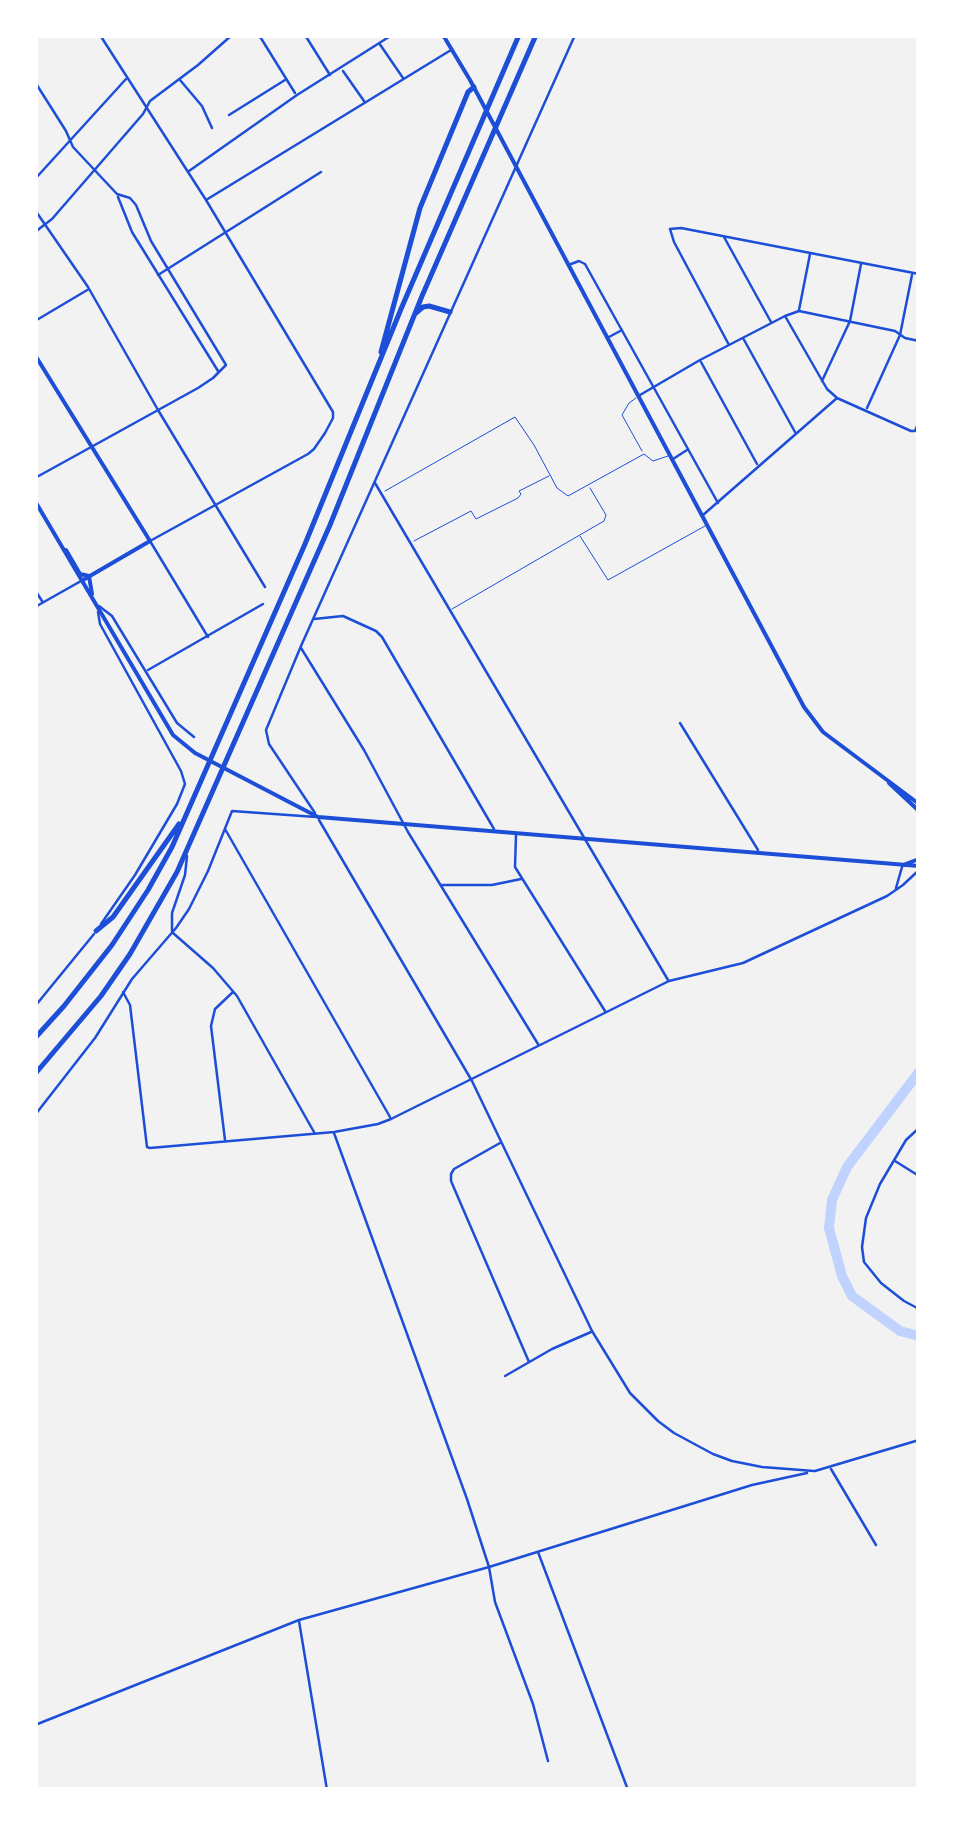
<!DOCTYPE html>
<style>
body{margin:0}
#map{position:relative;width:954px;height:1825px;overflow:hidden;background:#f2f2f2;font-family:"Playfair Display",serif}
canvas{display:block}
.frame{position:absolute;inset:0;border:38px solid #fff;pointer-events:none}
</style>
<div id="map">
<canvas width="954" height="1825"></canvas>
<div class="frame"></div>
</div>
<script>
const ctx = document.querySelector('canvas').getContext('2d');
ctx.lineJoin = 'round';
const toPath = rows => new Path2D(rows.map(r => 'M' + r).join(''));
function trace(path, color, width, dash) { ctx.strokeStyle = color; ctx.lineWidth = width; ctx.lineCap = dash ? 'butt' : 'round'; ctx.setLineDash(dash || []); ctx.stroke(path); }
trace(toPath([
 [919,1072,847,1167,832,1200,829,1228,842,1276,852,1296,900,1331,919,1336]
]), '#bfd3fe', 10);
trace(toPath([
 [636,398,629,403,622,415,642,451],
 [385,491,515,417,534,445,557,488,568,496,644,454,653,461,668,456],
 [580,536,608,580,705,526],
 [414,541,471,511,476,519,518,498,521,494,519,491,549,476],
 [452,609,604,521,606,515,590,488]
]), '#1d4ed8', 1);
trace(toPath([
 [100,35,206,200,333,412,333,418,325,433,314,449,308,454,150,541,208,637],
 [152,35,163,35],
 [259,35,295,93],
 [305,35,330,75],
 [379,43,403,78],
 [343,71,364,101],
 [180,80,202,106,212,128],
 [35,82,66,131,73,147,117,194,130,198,136,205,151,241,226,365,213,378,198,388,35,478],
 [229,115,285,80],
 [189,171,297,95,392,35],
 [35,179,126,79],
 [118,197,132,232,218,371],
 [206,200,451,50],
 [35,210,88,287,158,410,265,587],
 [35,232,52,219,143,114,150,101,198,65,232,35],
 [724,237,771,322],
 [571,264,579,261,585,264,718,503],
 [158,275,321,172],
 [799,310,810,254],
 [785,316,827,389,836,397],
 [35,321,89,289],
 [609,337,622,330],
 [743,338,795,432],
 [729,345,674,242,670,229,681,228,919,274],
 [701,362,757,464],
 [822,381,850,321,861,264],
 [640,395,700,360,785,316,799,311,895,331,905,338,919,341],
 [867,408,900,335,912,275],
 [673,459,687,450],
 [375,483,668,980],
 [703,515,837,398,911,431,915,431,919,421],
 [35,590,42,601],
 [99,606,112,616,177,723,194,737],
 [35,607,81,581],
 [98,612,100,624,181,771,185,784,177,804,135,875,101,924],
 [314,619,343,616,376,631,382,637,494,829],
 [301,648,364,750,408,832,538,1044],
 [148,670,263,604],
 [680,723,758,850],
 [315,813,269,744,266,730,301,646,575,35],
 [319,820,472,1081,592,1331,630,1393,658,1421,674,1433,713,1454,732,1461,762,1467,814,1471],
 [225,829,390,1117],
 [516,835,515,867,605,1011],
 [441,885,492,885,521,879],
 [896,888,902,867],
 [172,931,172,913,185,875,187,856],
 [173,933,213,968,237,996,314,1132],
 [123,992,130,1005,147,1147,150,1148,334,1132,378,1124,391,1119,669,981,743,963,887,896,903,885,919,870],
 [36,1005,94,934],
 [35,1115,95,1038,132,979,176,928,189,909,208,871,232,811,316,817],
 [919,1128,906,1140,880,1184,866,1218,862,1247,864,1262,881,1283,904,1301,919,1309],
 [334,1133,467,1499,489,1567,495,1602,533,1704,548,1761],
 [225,1140,211,1026,215,1009,233,992],
 [500,1143,454,1169,451,1174,451,1181,529,1362],
 [895,1161,919,1176],
 [505,1376,552,1349,591,1332],
 [831,1469,876,1545],
 [815,1471,919,1440],
 [538,1552,628,1790],
 [299,1621,327,1790],
 [35,1725,299,1620,489,1567,752,1485,807,1473]
]), '#1d4ed8', 2.5);
trace(toPath([
 [35,355,150,541,83,580],
 [35,501,173,735,195,753,318,817,919,866],
 [66,550,80,574,89,576,92,594],
 [903,865,919,859]
]), '#1d4ed8', 4);
trace(toPath([
 [443,35,470,80,804,707,823,732,919,804],
 [889,783,919,811]
]), '#1d4ed8', 4);
trace(toPath([
 [416,313,423,307,429,306,450,312],
 [381,352,420,208,468,92,474,87],
 [96,931,113,917,179,824],
 [35,1024,35,1006],
 [35,1038,64,1006,112,945,148,890,172,847,305,544,401,309,519,35],
 [35,1074,101,996,130,954,177,872,330,525,422,296,536,35]
]), '#1d4ed8', 5);
</script>
